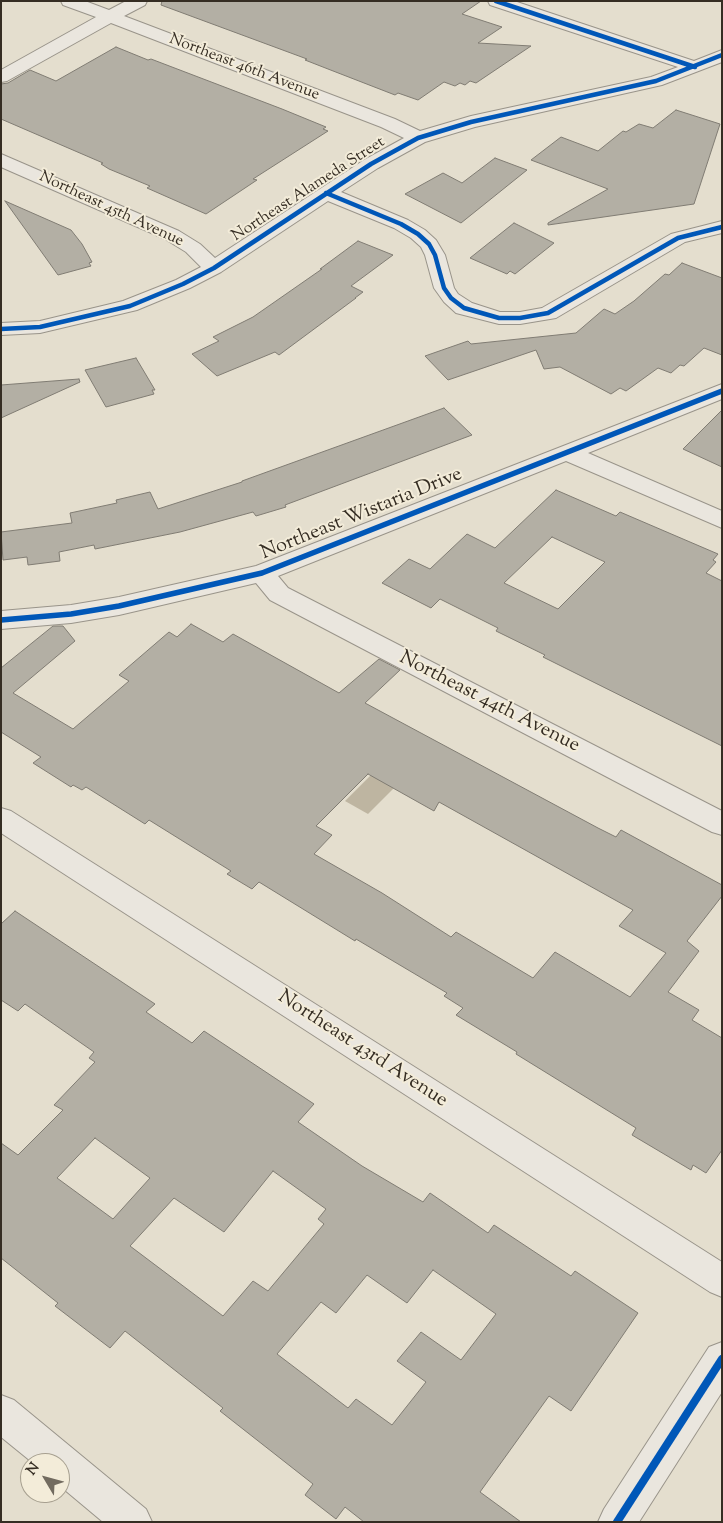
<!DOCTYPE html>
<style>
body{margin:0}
#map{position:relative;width:723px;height:1523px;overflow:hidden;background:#e4dece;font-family:"Sorts Mill Goudy",serif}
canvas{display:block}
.frame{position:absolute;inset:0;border:2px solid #352d23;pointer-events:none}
.north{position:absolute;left:20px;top:1453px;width:50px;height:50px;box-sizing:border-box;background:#f3ecd9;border:1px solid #a7a090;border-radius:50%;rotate:307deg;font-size:14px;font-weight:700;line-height:20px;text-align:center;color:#352d23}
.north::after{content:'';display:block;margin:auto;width:18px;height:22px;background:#726b5f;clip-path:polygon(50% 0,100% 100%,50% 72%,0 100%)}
</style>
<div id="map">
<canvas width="723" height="1523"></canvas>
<div class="frame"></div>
<div class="north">N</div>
</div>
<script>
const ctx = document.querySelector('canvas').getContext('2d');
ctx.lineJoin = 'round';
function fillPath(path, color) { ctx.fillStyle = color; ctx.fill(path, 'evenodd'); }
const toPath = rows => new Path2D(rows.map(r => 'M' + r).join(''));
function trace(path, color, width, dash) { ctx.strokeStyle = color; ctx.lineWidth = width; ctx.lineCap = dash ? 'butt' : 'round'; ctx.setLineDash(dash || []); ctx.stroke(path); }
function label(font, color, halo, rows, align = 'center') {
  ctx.font = font + ' "Sorts Mill Goudy",serif'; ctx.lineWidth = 4; ctx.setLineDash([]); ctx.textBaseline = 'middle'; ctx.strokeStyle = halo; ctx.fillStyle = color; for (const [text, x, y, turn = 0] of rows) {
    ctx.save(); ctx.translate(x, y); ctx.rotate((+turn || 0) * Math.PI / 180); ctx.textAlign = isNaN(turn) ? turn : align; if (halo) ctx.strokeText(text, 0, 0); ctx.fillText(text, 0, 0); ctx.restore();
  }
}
fillPath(toPath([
 [378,768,401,781,368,814,345,801]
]), '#beb5a1');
const building = toPath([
 [162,1,481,1,462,14,502,27,478,43,531,46,476,83,470,81,465,85,460,83,455,86,444,82,418,100,398,93,395,95,328,69,305,60,307,59,161,5,162,1],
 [116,47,148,60,151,59,282,109,326,127,323,129,328,131,253,179,257,180,206,214,147,188,150,186,109,169,101,164,103,163,1,119,1,84,8,83,30,70,56,81,116,47],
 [676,110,720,124,694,204,548,225,548,223,608,189,531,160,561,137,598,151,623,131,626,132,639,124,653,128,676,110],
 [495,158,527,170,461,223,405,194,443,173,462,183,495,158],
 [5,201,71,230,82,244,92,262,89,263,91,266,58,275,5,201],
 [514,223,554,243,515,274,510,271,507,274,470,258,514,223],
 [358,241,393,255,351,286,363,292,355,298,356,298,279,355,275,352,217,376,192,354,219,341,213,337,253,317,322,269,320,269,358,241],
 [682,263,722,278,722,355,704,348,684,366,680,365,671,373,658,368,626,391,620,388,611,394,560,367,544,369,536,350,448,380,425,356,468,341,471,344,576,333,604,309,615,314,634,301,665,274,669,275,682,263],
 [136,358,155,390,152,390,154,394,106,407,85,370,136,358],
 [79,379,80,382,1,418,1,385,79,379],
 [444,408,472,435,285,505,286,507,256,516,253,512,180,532,95,549,94,545,59,552,60,561,28,565,27,557,3,560,1,532,72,523,70,513,117,503,116,500,150,492,158,509,242,482,242,481,444,408],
 [722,410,722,467,683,449,722,410],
 [556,490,616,516,620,512,718,554,713,560,716,562,706,573,722,581,722,746,543,657,545,655,496,631,498,628,440,599,431,608,382,583,409,559,430,569,467,534,495,548,556,490],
 [552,537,605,562,558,609,504,583,552,537],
 [191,624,223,642,233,634,339,693,379,659,400,670,365,703,598,828,616,837,621,830,722,885,722,896,687,941,699,951,668,992,699,1010,692,1020,722,1038,722,1150,706,1173,693,1165,691,1170,632,1135,636,1128,516,1054,517,1052,456,1015,463,1008,444,996,447,993,356,939,355,941,259,882,252,889,227,874,231,871,149,820,145,824,86,787,82,790,73,785,71,787,33,763,41,757,1,732,1,668,53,626,63,626,75,641,13,693,73,729,129,681,119,675,169,632,177,637,191,624],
 [368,774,434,811,439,802,633,910,619,926,666,953,630,997,555,952,533,978,456,932,451,937,382,893,314,854,332,835,316,826,368,774],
 [15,911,155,1004,146,1012,192,1043,204,1031,314,1104,298,1122,362,1166,423,1202,430,1193,488,1233,494,1225,571,1276,575,1271,638,1313,571,1411,549,1396,480,1492,521,1522,364,1522,345,1507,336,1519,305,1495,313,1484,220,1411,223,1408,125,1331,110,1348,55,1306,58,1303,1,1258,1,1143,18,1155,63,1110,54,1105,95,1062,89,1058,94,1052,25,1004,18,1011,1,1000,1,924,15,911],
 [95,1138,150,1178,113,1219,57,1178,95,1138],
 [273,1171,326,1209,318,1219,324,1224,268,1291,253,1281,223,1316,130,1246,174,1198,224,1232,273,1171],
 [433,1270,496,1314,461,1360,421,1332,397,1361,426,1382,392,1425,356,1399,348,1408,277,1354,321,1302,336,1313,367,1275,407,1303,433,1270]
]);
fillPath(building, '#b3afa4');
trace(building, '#807c73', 1);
const minor = toPath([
 [61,1,85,1,109,10,126,1,147,1,145,5,124,16,395,119,420,131,471,116,651,77,678,67,490,5,488,1,514,1,694,61,722,50,722,62,662,85,475,127,425,142,378,168,341,192,408,220,425,230,436,240,445,255,454,288,458,294,472,303,500,312,520,312,542,308,671,234,722,221,722,233,685,242,556,318,520,324,499,324,456,313,444,302,434,288,425,255,421,247,411,238,394,228,328,201,221,272,190,288,137,310,40,333,1,335,1,323,40,321,123,301,176,280,201,267,186,252,165,239,1,167,1,154,179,231,200,244,215,258,364,160,404,138,381,127,111,23,7,81,1,82,1,70,96,17,63,5,61,1],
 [722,384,722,399,588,453,722,511,722,528,566,461,278,576,288,588,722,811,722,835,712,832,270,600,256,583,119,615,71,623,1,629,1,611,71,605,119,597,256,566,722,384],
 [1,808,11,811,722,1262,722,1297,710,1292,1,833,1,808],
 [722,1342,722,1392,639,1522,598,1522,604,1509,709,1347,722,1342]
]);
const tertiary = toPath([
 [1,1395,14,1400,146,1509,152,1522,103,1522,60,1486,60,1463,33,1463,1,1437,1,1395]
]);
trace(minor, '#99948a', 2);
trace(tertiary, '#99948a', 2);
fillPath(minor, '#eae6de');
fillPath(tertiary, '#eae6de');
trace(toPath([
 [496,1,695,67],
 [326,193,401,224,418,234,429,244,435,255,444,288,451,298,464,308,499,318,520,318,548,313,678,238,722,227],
 [1,329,40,327,130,306,183,284,214,268,371,164,418,138,471,122,656,81,722,55]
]), '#0057b8', 4.5);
trace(toPath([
 [1,620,71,614,119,606,262,573,722,391]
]), '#0057b8', 5.5);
trace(toPath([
 [617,1522,722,1359]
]), '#0057b8', 8);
label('16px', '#352d23', '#f3ecd9', [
 ["Northeast 46th Avenue",244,68,21],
 ["Northeast Alameda Street",309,190,-33],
 ["Northeast 45th Avenue",111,210,25]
]);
label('20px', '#352d23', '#f3ecd9', [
 ["Northeast Wistaria Drive",362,515,-22],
 ["Northeast 44th Avenue",489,703,27],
 ["Northeast 43rd Avenue",362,1050,33]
]);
</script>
